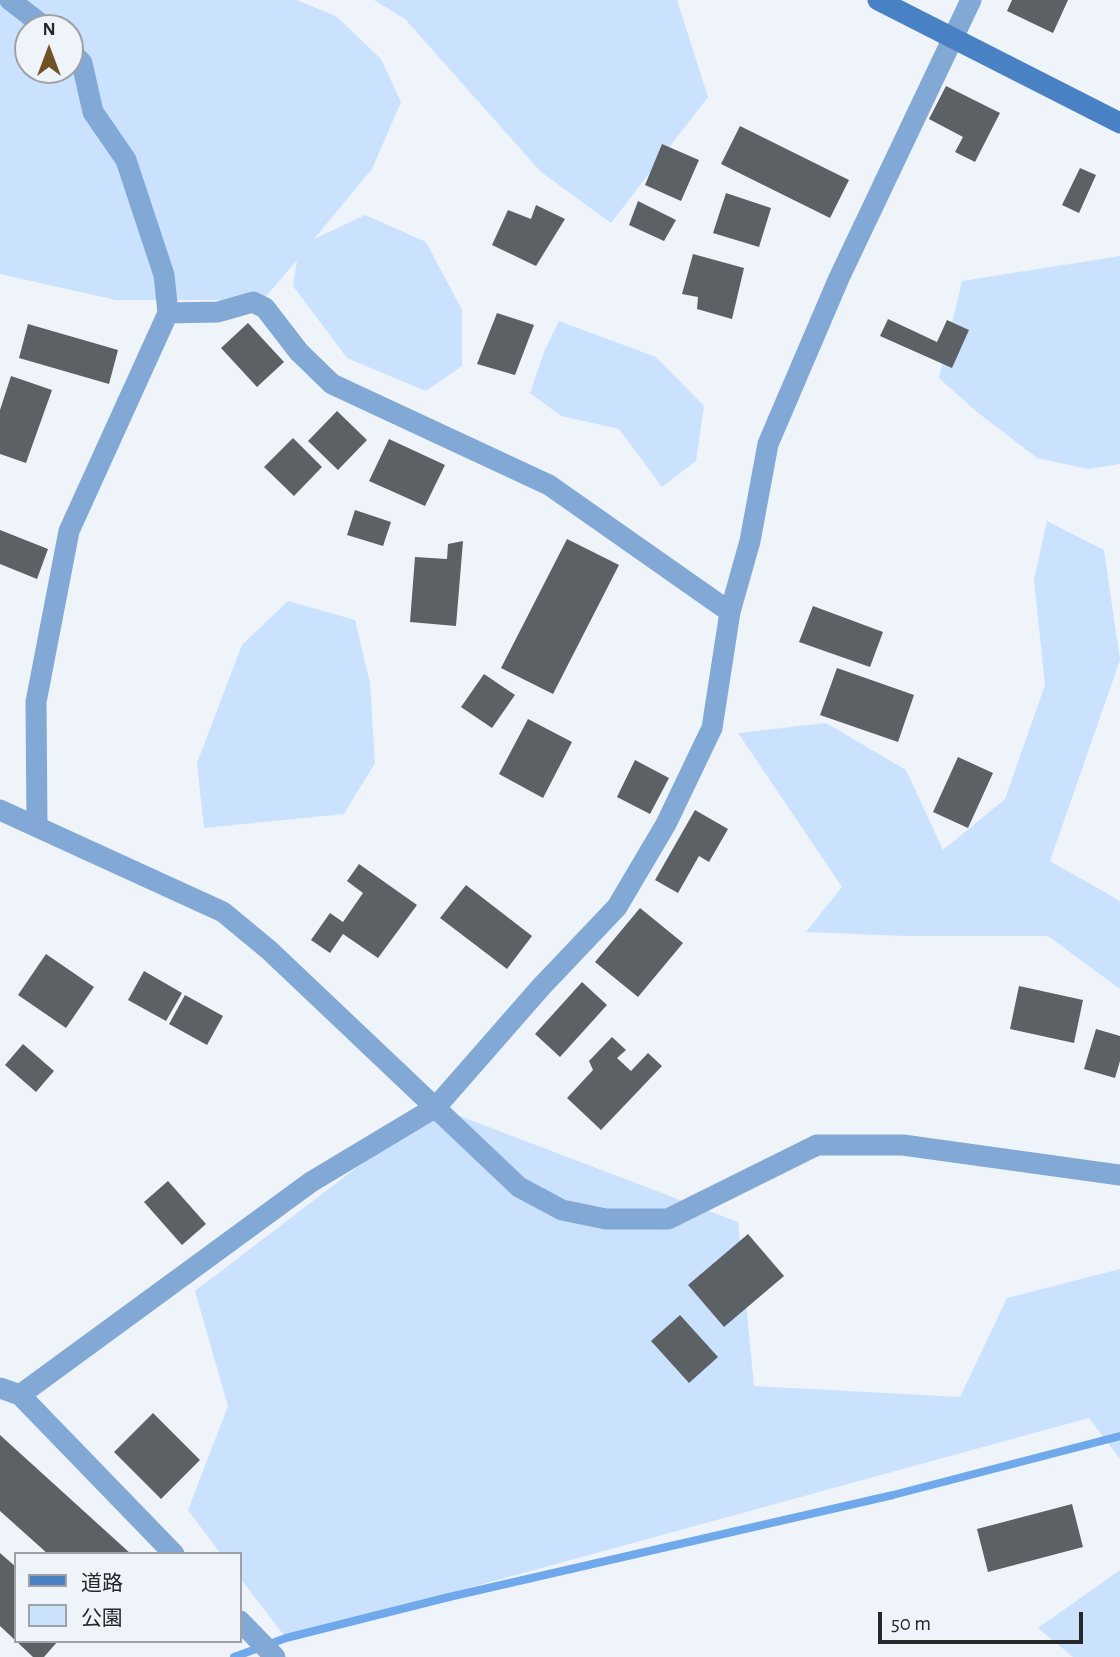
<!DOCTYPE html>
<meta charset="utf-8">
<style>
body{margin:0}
#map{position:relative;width:1120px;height:1657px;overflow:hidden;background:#eef4fa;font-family:"Alegreya Sans","Noto Sans JP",sans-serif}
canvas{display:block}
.legend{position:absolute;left:14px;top:1552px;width:228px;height:91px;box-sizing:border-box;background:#eef4fa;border:2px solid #9ea2a7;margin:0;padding:9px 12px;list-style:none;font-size:21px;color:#26282a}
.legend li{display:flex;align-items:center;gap:14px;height:35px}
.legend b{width:35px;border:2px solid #9ea2a7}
.north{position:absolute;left:14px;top:14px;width:70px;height:70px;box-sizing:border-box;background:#eef4fa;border:2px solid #9ea2a7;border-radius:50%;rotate:0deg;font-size:19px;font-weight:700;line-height:28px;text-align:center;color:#26282a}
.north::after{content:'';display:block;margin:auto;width:24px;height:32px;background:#715227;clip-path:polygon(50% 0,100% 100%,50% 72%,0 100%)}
.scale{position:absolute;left:878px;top:1612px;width:205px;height:32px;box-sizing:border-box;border:4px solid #26282a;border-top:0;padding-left:9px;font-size:21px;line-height:24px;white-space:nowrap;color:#26282a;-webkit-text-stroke:5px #eef4fa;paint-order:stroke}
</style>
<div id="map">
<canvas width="1120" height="1657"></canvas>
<ul class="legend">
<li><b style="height:9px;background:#4982c4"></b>道路</li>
<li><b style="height:19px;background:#cae2fe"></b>公園</li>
</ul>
<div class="north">N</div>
<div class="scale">50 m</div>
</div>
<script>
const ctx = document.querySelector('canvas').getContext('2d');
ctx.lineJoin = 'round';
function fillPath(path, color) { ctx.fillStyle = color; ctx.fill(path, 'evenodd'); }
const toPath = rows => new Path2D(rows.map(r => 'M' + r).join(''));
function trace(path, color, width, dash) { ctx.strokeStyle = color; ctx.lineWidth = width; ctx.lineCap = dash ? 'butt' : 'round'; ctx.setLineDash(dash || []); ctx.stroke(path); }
fillPath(toPath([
 [0,0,296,0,336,16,381,59,401,102,372,169,314,239,365,215,426,242,462,310,462,366,426,391,347,358,293,286,297,260,263,300,116,300,0,274],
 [28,28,70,28,70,70,28,70],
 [374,0,677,0,708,97,611,223,541,172,405,19],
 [1120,256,1120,464,1088,469,1037,458,977,412,939,378,962,281],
 [559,321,656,357,704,406,696,461,662,487,619,429,561,416,530,393,544,352],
 [1047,521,1104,550,1120,660,1050,861,1120,901,1120,989,1048,936,906,936,806,932,842,887,738,733,826,723,906,770,943,850,1005,799,1045,685,1034,580],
 [288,601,355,620,370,683,375,763,344,814,204,828,197,763,242,645],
 [436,1107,738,1222,754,1386,960,1397,1007,1298,1120,1269,1120,1459,1089,1418,286,1638,240,1578,240,1554,221,1554,188,1510,228,1406,195,1291],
 [1120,1570,1120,1657,1073,1657,1038,1628]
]), '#cae2fe');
trace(toPath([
 [234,1657,286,1638,449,1597,893,1495,1120,1436]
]), '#70a9eb', 8);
fillPath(toPath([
 [1012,0,1068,0,1053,33,1007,11],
 [946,86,1000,113,975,162,955,152,963,137,929,119],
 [740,126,849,180,830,218,721,164],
 [662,144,699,160,681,201,645,185],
 [1080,168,1096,175,1079,213,1062,205],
 [726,193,771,208,759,247,713,233],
 [638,201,676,220,664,241,629,225],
 [536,205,565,219,536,266,492,245,508,210,531,219],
 [693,254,744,268,732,319,697,309,698,297,682,294],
 [497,313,534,325,515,375,477,364],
 [888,319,937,342,947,320,969,330,952,368,880,336],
 [248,323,284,362,257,387,221,348],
 [28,324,118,350,109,384,19,358],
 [11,376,52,390,26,463,0,454,0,410],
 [337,411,367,440,338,470,308,441],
 [293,438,322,467,294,496,264,467],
 [389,439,445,465,425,506,369,481],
 [355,510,391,522,383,546,347,535],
 [0,530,48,549,37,579,0,564],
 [567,539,619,565,553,694,501,668],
 [463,541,456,626,410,622,415,557,447,559,448,544],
 [813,606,883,632,870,667,799,642],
 [837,668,914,695,898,742,820,715],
 [484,674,515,695,492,728,461,707],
 [528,719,572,742,543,798,499,774],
 [958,757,993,773,968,828,933,812],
 [635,760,669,778,650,814,617,797],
 [695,810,728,829,709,862,699,856,678,893,655,880],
 [359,864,417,905,378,958,343,934,330,953,311,940,330,913,343,922,363,893,347,881],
 [466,885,532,936,507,969,440,918],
 [640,908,683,943,638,997,595,962],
 [46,954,94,987,66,1028,18,995],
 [144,971,182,993,166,1021,128,1000],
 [582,982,607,1005,560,1057,535,1034],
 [1019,986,1083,1000,1074,1043,1010,1029],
 [185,995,223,1016,207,1045,169,1024],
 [1096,1029,1120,1036,1120,1061,1115,1078,1084,1069],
 [612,1037,626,1050,617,1058,631,1071,648,1053,662,1066,601,1130,567,1098,593,1070,589,1061],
 [23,1044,54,1071,36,1092,5,1065],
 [168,1181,206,1224,182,1245,144,1202],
 [748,1234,784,1276,724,1327,688,1285],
 [680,1315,718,1357,689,1383,651,1341],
 [153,1413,200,1460,161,1499,114,1452],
 [0,1435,131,1554,48,1554,0,1511],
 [1072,1504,1083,1547,988,1572,977,1529],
 [0,1553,16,1567,16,1641,0,1626],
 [16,1641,58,1641,44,1657,33,1657]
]), '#5c6166');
trace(toPath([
 [10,0,46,28],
 [168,313,218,312,253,302,265,308,299,352,332,384,549,485,730,612],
 [0,810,223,912,269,950,519,1187,562,1210,606,1219,668,1219,817,1145,903,1145,1120,1175],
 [37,826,36,702,69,531,168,313,164,275,126,160,93,112,82,63,70,51],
 [0,1388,20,1395,174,1554],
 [20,1395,311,1182,436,1107,541,987,617,907,666,824,712,728,730,612,750,541,768,444,839,278,971,0],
 [240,1621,275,1657]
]), '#82a8d6', 21);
trace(toPath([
 [878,0,1120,123]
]), '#4982c4', 21);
</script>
